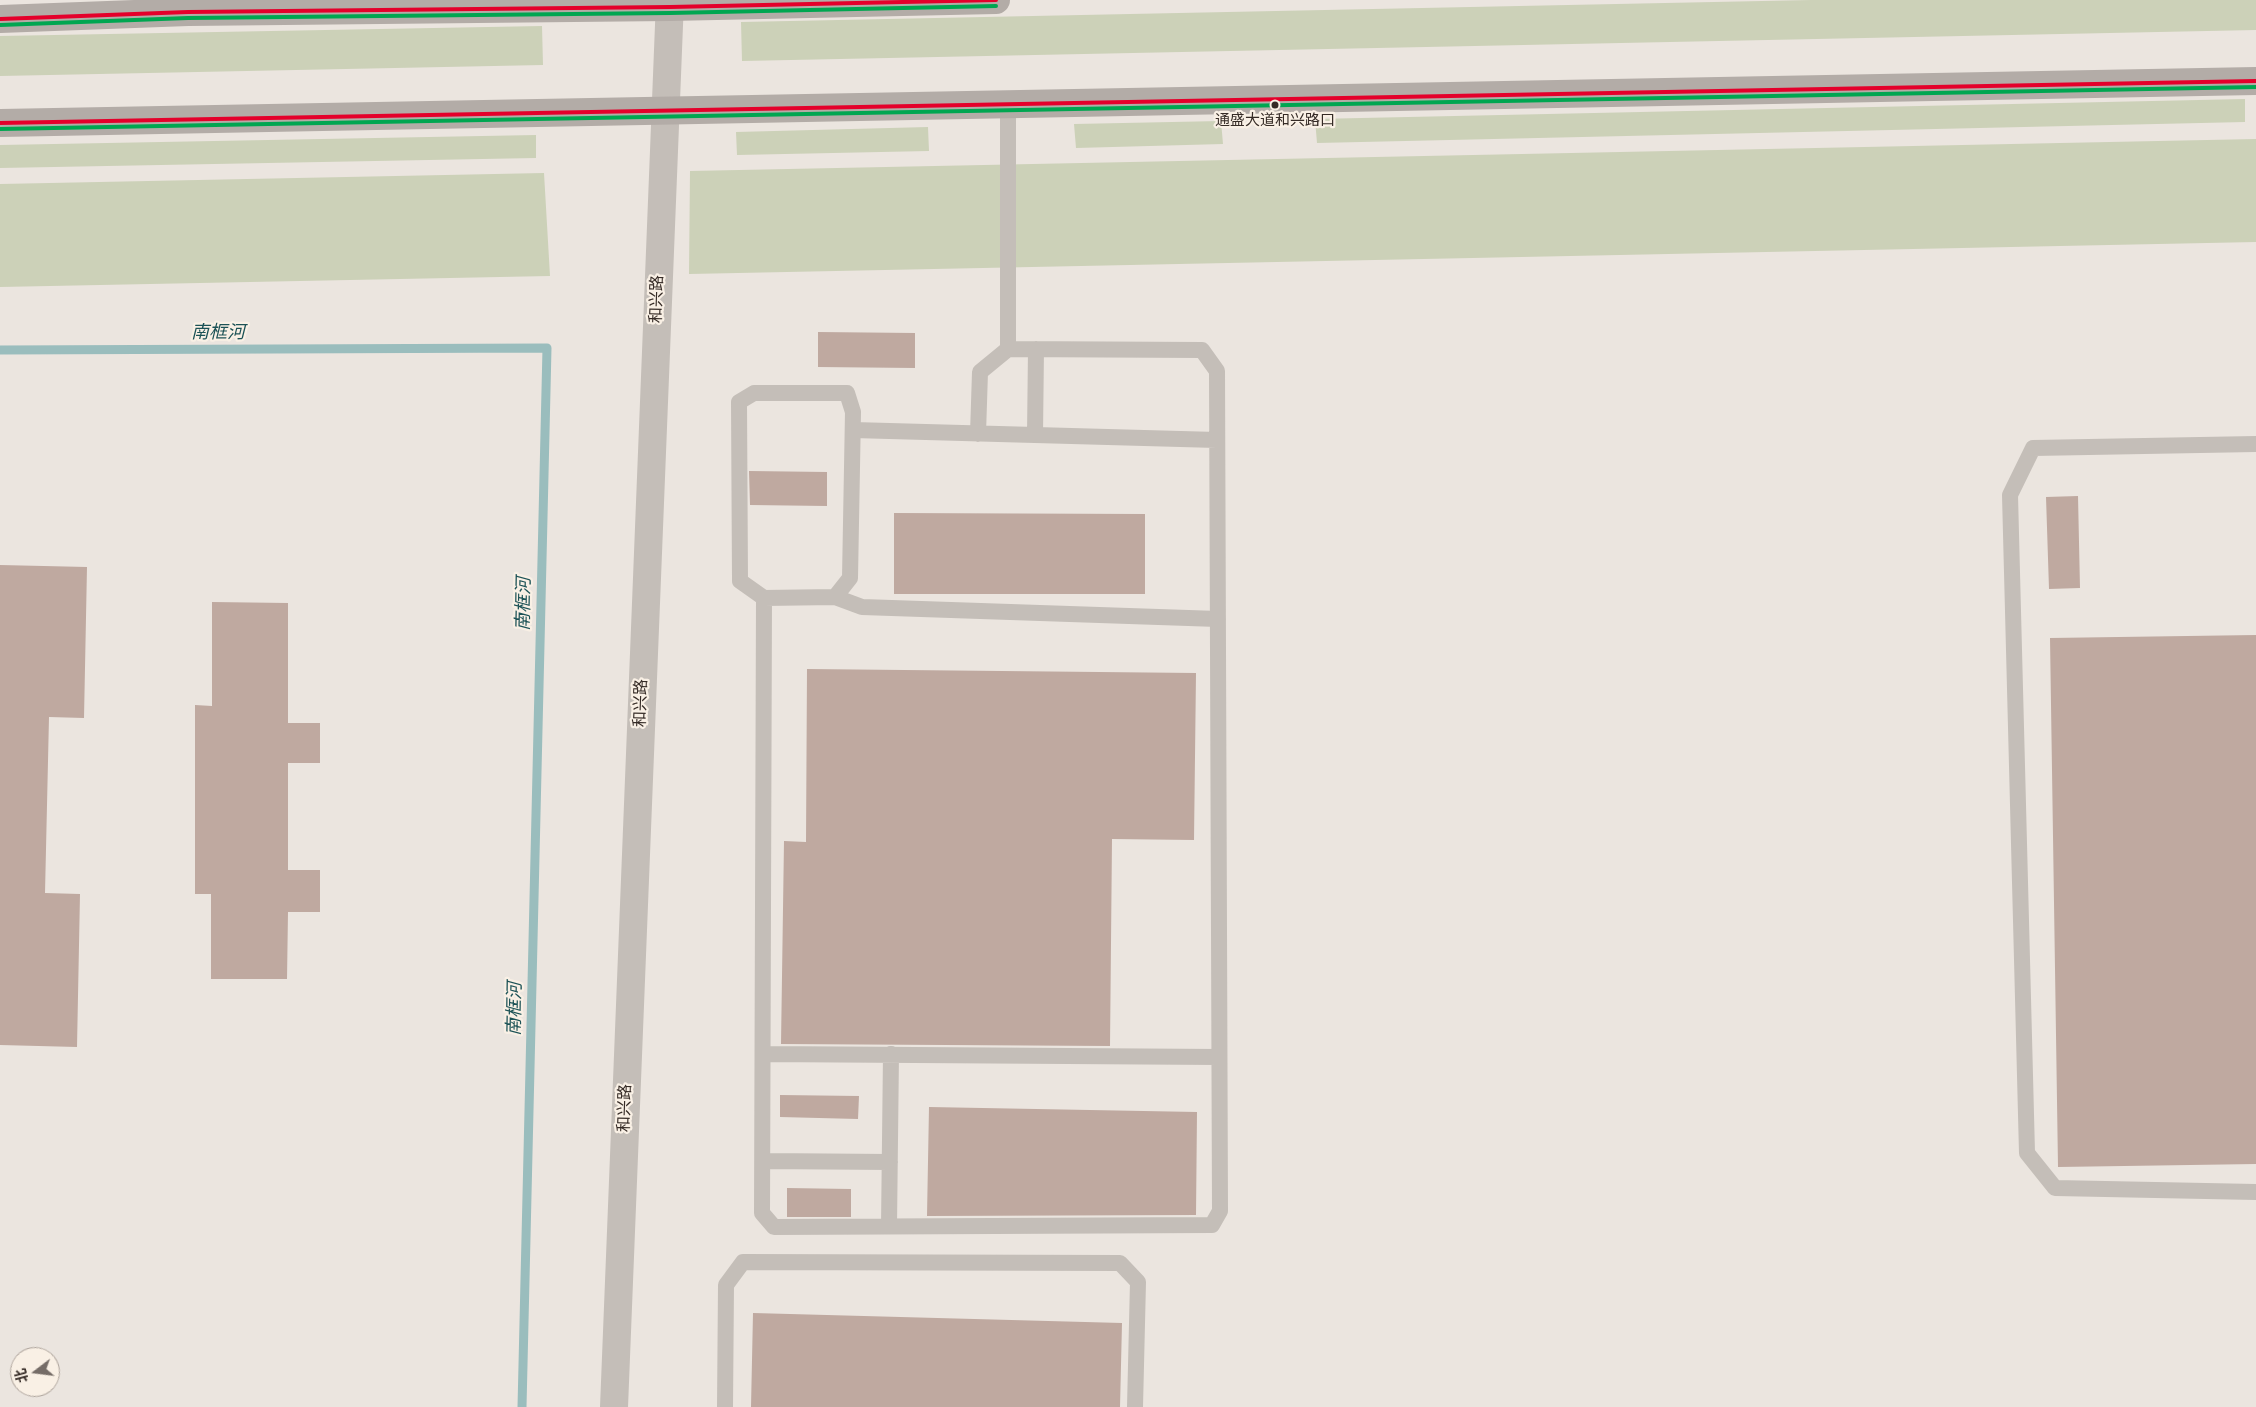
<!DOCTYPE html>
<meta charset="utf-8">
<style>
body{margin:0}
#map{position:relative;width:2256px;height:1407px;overflow:hidden;background:#ebe5df;font-family:Manrope,"Noto Sans SC",sans-serif}
canvas{display:block}
.north{position:absolute;left:10px;top:1347px;width:50px;height:50px;box-sizing:border-box;background:#f9f0e5;border:1px solid #aba199;border-radius:50%;rotate:255deg;font-size:14px;font-weight:700;line-height:20px;text-align:center;color:#352b26}
.north::after{content:'';display:block;margin:auto;width:18px;height:22px;background:#756c67;clip-path:polygon(50% 0,100% 100%,50% 72%,0 100%)}
</style>
<div id="map">
<canvas width="2256" height="1407"></canvas>
<div class="north">北</div>
</div>
<script>
const ctx = document.querySelector('canvas').getContext('2d');
ctx.lineJoin = 'round';
function fillPath(path, color) { ctx.fillStyle = color; ctx.fill(path, 'evenodd'); }
const toPath = rows => new Path2D(rows.map(r => 'M' + r).join(''));
function trace(path, color, width, dash) { ctx.strokeStyle = color; ctx.lineWidth = width; ctx.lineCap = dash ? 'butt' : 'round'; ctx.setLineDash(dash || []); ctx.stroke(path); }
function label(font, color, halo, rows, align = 'center') {
  ctx.font = font + ' Manrope,"Noto Sans SC",sans-serif'; ctx.lineWidth = 4.5; ctx.setLineDash([]); ctx.textBaseline = 'middle'; ctx.strokeStyle = halo; ctx.fillStyle = color; for (const [text, x, y, turn = 0] of rows) {
    ctx.save(); ctx.translate(x, y); ctx.rotate((+turn || 0) * Math.PI / 180); ctx.textAlign = isNaN(turn) ? turn : align; if (halo) ctx.strokeText(text, 0, 0); ctx.fillText(text, 0, 0); ctx.restore();
  }
}
fillPath(toPath([
 [1811,0,2256,0,2256,30,742,61,741,22],
 [542,26,543,65,0,76,0,36],
 [2245,99,2245,122,1317,143,1315,119],
 [1221,121,1223,144,1076,148,1074,124],
 [928,127,929,151,737,155,736,132],
 [536,135,536,158,0,168,0,145],
 [2256,139,2256,242,689,274,690,171],
 [544,173,550,276,0,287,0,184]
]), '#ccd1b8');
trace(toPath([
 [0,350,547,348,522,1407]
]), '#9abdbd', 9);
fillPath(toPath([
 [818,332,915,333,915,368,818,367],
 [749,471,827,472,827,506,750,505],
 [2078,496,2080,588,2049,589,2046,497],
 [894,513,1145,514,1145,594,894,594],
 [0,565,87,567,84,718,49,717,45,893,80,894,77,1047,0,1045],
 [212,602,288,603,288,723,320,723,320,763,288,763,288,870,320,870,320,912,288,912,287,979,211,979,211,894,195,894,195,705,212,706],
 [2256,635,2256,1164,2058,1167,2050,638],
 [807,669,1196,673,1194,840,1112,839,1110,1046,781,1044,784,841,806,842],
 [780,1095,859,1096,858,1119,780,1117],
 [929,1107,1197,1112,1196,1215,927,1216],
 [787,1188,851,1189,851,1217,787,1217],
 [753,1313,1122,1323,1120,1407,751,1407]
]), '#bfa9a0');
trace(toPath([
 [853,430,1217,440],
 [978,434,980,372,1008,349],
 [1035,435,1036,349],
 [2256,444,2033,448,2010,495,2027,1153,2055,1188,2256,1192],
 [835,597,862,607,1218,619],
 [764,598,835,597,850,578,853,412,847,393,754,393,739,402,740,581,764,598,762,1213,774,1227,1212,1225,1220,1211,1217,371,1202,350,1008,349,1008,105],
 [763,1054,1219,1057],
 [763,1161,890,1162],
 [889,1226,891,1054],
 [725,1407,726,1285,743,1262,1120,1263,1138,1282,1135,1407]
]), '#c4beb8', 16);
trace(toPath([
 [614,1407,670,0]
]), '#c4beb8', 28);
trace(toPath([
 [0,19,188,12,670,7,996,0],
 [0,123,2256,81]
]), '#b3aca7', 28);
trace(toPath([
 [0,19,188,12,670,7,996,0],
 [0,123,2256,81]
]), '#e4002b', 4);
trace(toPath([
 [0,25,188,18,670,13,996,6],
 [0,129,2256,87]
]), '#00a651', 4);
for (const [x, y, r, color] of [
 [1275,105,4.5,"#352b26"]
]) { const dot = new Path2D(); dot.arc(x, y, r, 0, 2 * Math.PI); ctx.fillStyle = color; ctx.fill(dot); trace(dot, '#f9f0e5', 2); }
label('15px', '#352b26', '#f9f0e5', [
 ["通盛大道和兴路口",1275,121]
]);
label('16px', '#352b26', '#f9f0e5', [
 ["和兴路",657,299,-88],
 ["和兴路",641,703,-88],
 ["和兴路",625,1108,-88]
]);
label('italic 18px', '#1c5256', '#f9f0e5', [
 ["南框河",218,333],
 ["南框河",524,604,-89],
 ["南框河",515,1009,-89]
]);
</script>
